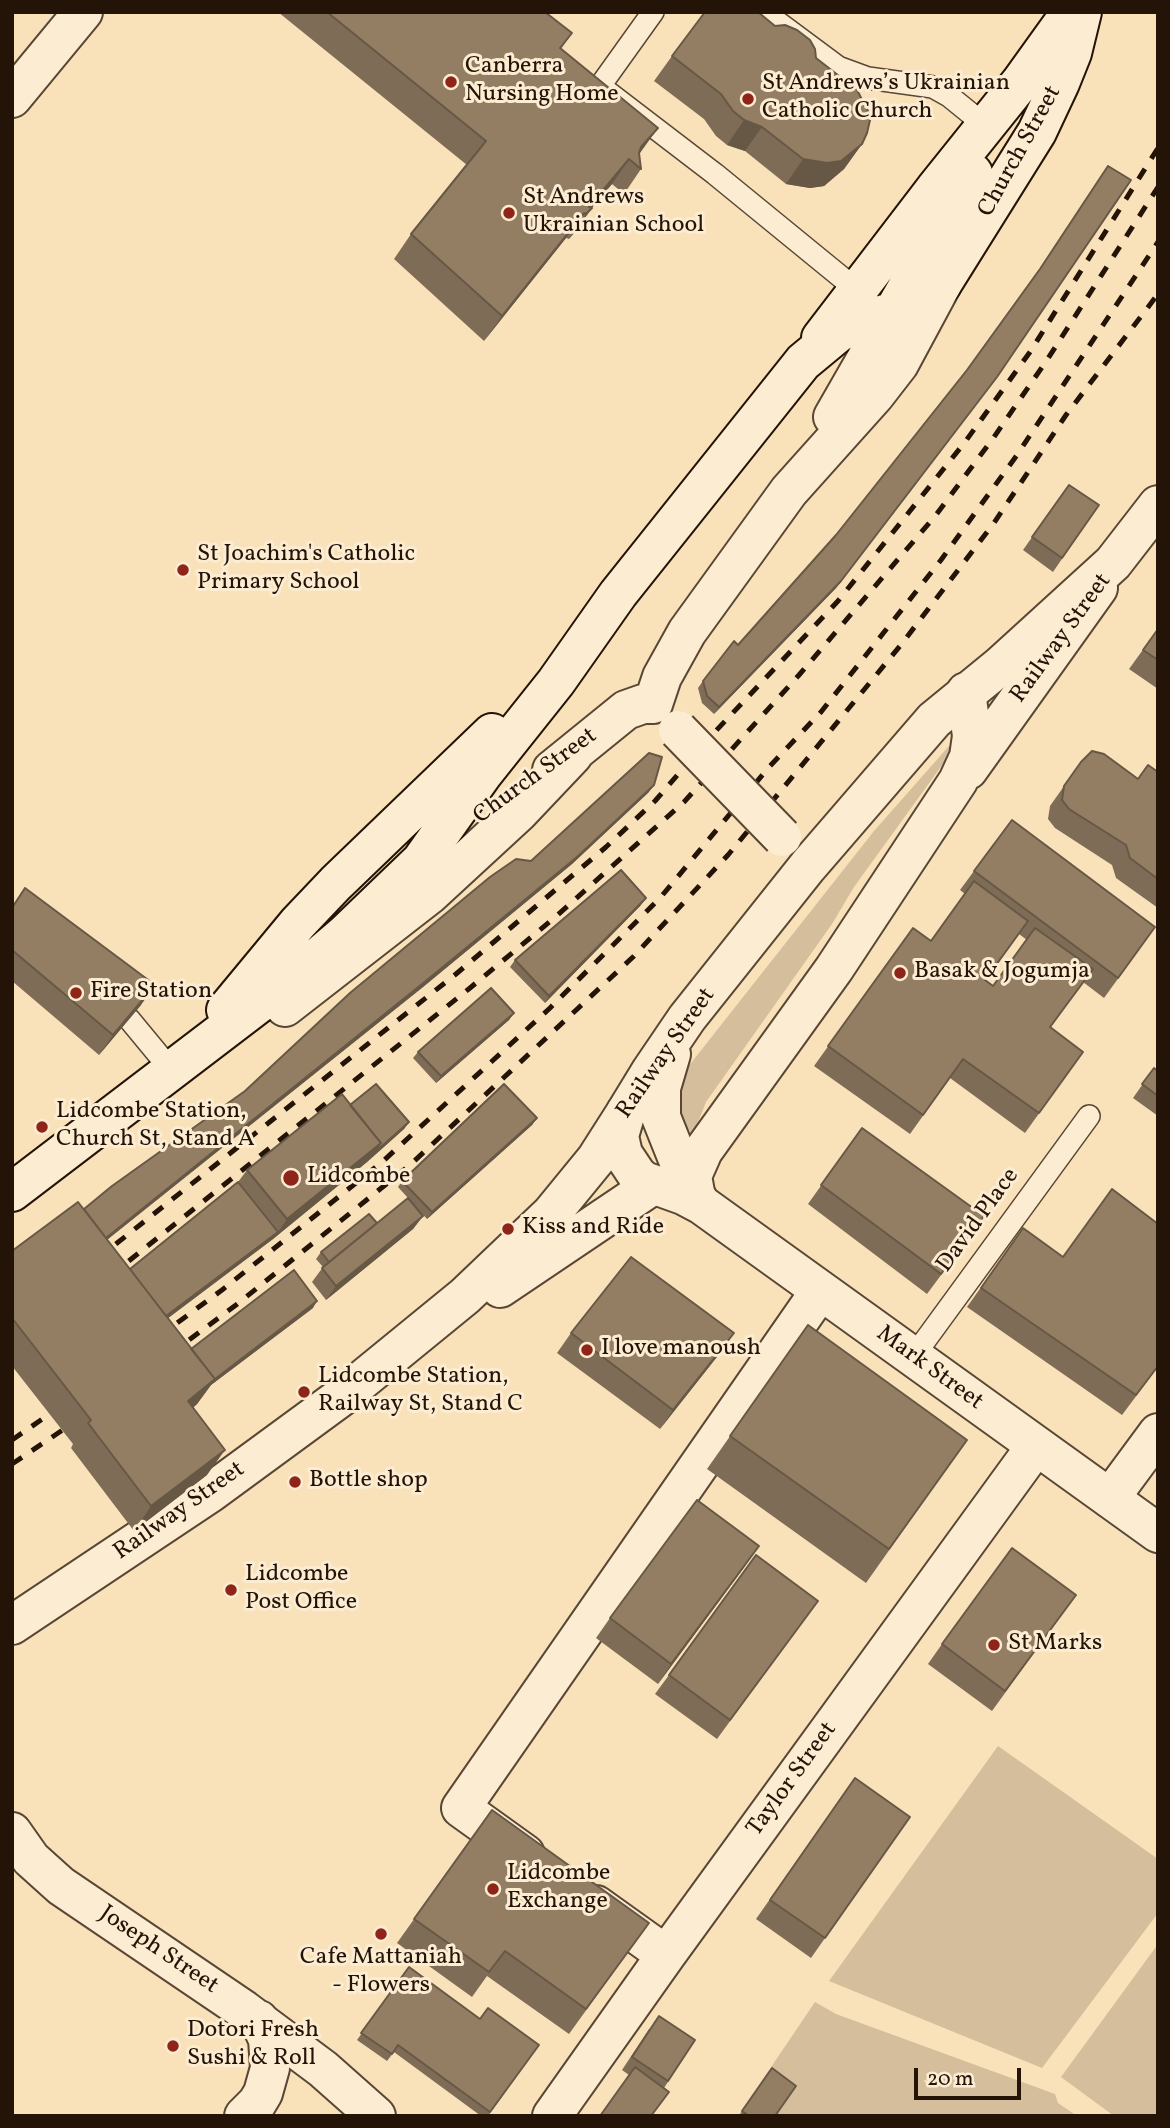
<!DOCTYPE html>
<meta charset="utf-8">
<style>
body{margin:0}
#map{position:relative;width:1170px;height:2128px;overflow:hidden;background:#f9e1ba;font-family:Vollkorn,serif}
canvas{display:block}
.frame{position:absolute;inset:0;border:14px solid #241307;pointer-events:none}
.scale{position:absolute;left:914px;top:2068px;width:107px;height:32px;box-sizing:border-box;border:4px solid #241307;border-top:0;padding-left:9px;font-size:21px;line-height:24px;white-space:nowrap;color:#241307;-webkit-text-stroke:5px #fbecd2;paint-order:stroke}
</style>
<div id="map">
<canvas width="1170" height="2128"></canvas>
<div class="frame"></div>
<div class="scale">20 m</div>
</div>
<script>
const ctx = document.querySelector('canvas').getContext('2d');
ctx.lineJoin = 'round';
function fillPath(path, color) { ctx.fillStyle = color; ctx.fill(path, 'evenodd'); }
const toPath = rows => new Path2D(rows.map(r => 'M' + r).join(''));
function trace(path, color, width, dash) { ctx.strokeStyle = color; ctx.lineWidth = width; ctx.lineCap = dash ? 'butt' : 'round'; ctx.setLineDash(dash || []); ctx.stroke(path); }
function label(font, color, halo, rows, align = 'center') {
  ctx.font = font + ' Vollkorn,serif'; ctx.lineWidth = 6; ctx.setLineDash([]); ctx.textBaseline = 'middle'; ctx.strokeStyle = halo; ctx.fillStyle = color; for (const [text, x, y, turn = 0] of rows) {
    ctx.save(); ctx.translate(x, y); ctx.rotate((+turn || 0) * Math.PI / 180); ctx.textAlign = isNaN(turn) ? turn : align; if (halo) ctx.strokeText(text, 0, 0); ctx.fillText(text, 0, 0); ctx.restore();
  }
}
fillPath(toPath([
 [949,746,953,750,854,887,832,924,706,1102,697,1125,691,1133,683,1122,676,1107,680,1077,874,831],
 [998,1746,1158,1859,1158,1913,1042,2068,829,1981],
 [1158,1944,1158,2116,1114,2116,1061,2077],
 [815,2002,836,2014,1055,2094,1058,2103,1077,2116,738,2116]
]), '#d5be9c');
const service = toPath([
 [653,12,600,86,715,174,857,290],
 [764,12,838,67,868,78,933,87,949,96,986,126],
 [129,1019,172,1071],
 [913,1357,1089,1116]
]);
const minor = toPath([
 [12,98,83,12],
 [968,770,1098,588],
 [696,1198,692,1176,703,1151,834,969,958,781,969,757,972,736,966,692],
 [500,1288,653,1185],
 [1110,1498,1158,1433],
 [12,1625,210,1493,345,1394,465,1296,551,1214,596,1159,626,1112],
 [12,1832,31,1859,61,1886,244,2010,323,2069,376,2116],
 [525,1854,461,1808,820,1291],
 [596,1905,666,1955],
 [244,2116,257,2103,263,2093,270,2068,268,2039,259,2020],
 [552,2116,666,1955,1036,1446]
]);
const tertiary = toPath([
 [833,417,892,314],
 [1158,505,1113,563,1000,666,934,720,808,866,687,1018,651,1071,626,1112,619,1136,623,1154,637,1175,644,1181,683,1195,702,1205,1158,1533],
 [653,704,662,677,687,632,789,491,875,395,899,364,942,284],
 [552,770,626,710,643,704,653,704],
 [285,1007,429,895,519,812,573,755],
 [671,1054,661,1088,661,1117,689,1187,702,1205]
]);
const secondary = toPath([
 [892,314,973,173],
 [821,338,935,189,1020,83,1071,12],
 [226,1010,298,923,336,883,492,733],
 [12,1192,303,970,345,934,421,861,482,775,556,682,618,594,803,362,838,333,864,320,912,306,936,291,942,284,1037,132,1060,83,1072,53,1082,12]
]);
trace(service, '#594634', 24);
trace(minor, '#594634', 42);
trace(tertiary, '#594634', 42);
trace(secondary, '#241307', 42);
trace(service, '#fbecd2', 21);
trace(minor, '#fbecd2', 38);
trace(tertiary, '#fbecd2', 38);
trace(secondary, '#fbecd2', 38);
trace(toPath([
 [97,1259,456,974,606,847,655,801,712,735,838,601,965,442,1030,352,1158,148],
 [110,1276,470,988,553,919,684,802,799,675,936,515,994,437,1047,360,1158,187],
 [158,1337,222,1290,381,1163,550,1008,660,898,769,767,821,712,941,560,1017,455,1158,242],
 [170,1354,236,1305,410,1165,633,957,728,855,900,646,994,523,1066,415,1158,294],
 [12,1440,67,1402],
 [12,1464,79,1419]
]), '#241307', 5, [12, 12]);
const tertiaryBridge = toPath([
 [678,730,782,837]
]);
trace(tertiaryBridge, '#594634', 42, []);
trace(tertiaryBridge, '#fbecd2', 38);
fillPath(toPath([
 [278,12,545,12,572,33,561,49,639,154,641,169,624,194,612,184,592,208,574,233,569,239,566,238,484,341,394,259,411,234,467,165],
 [672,56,816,58,862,144,844,169,824,186,810,188,786,184,745,151,727,145,716,136,704,119,654,81],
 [992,384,836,588,714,714,702,703,698,688,703,681],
 [1069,485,1099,505,1053,572,1023,550],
 [1158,629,1158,689,1129,669],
 [1081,762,1138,779,1158,772,1158,908,1116,878,1112,865,1055,828,1048,819,1050,806],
 [649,792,572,864,423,987,107,1240,130,1269,238,1182,247,1170,350,1105,409,1122,404,1129,367,1162,273,1239,168,1318,191,1349,313,1308,211,1385,197,1404,193,1408,207,1475,134,1531,71,1448,73,1444,12,1366,12,1251,84,1209,245,1091,531,861],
 [974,871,1141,947,1104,998,1083,982,1051,1027,1083,1052,1025,1133,950,1078,910,1134,814,1066,913,928,931,941,965,894,960,890],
 [1019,934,1027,940,993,986,986,980],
 [25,888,141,1005,99,1055,12,981,12,906],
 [641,905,545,1003,510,967,515,960],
 [514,1013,509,1020,436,1083,413,1058,418,1052],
 [1154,1068,1158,1071,1158,1116,1133,1098],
 [537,1118,532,1125,427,1219,414,1205,423,1216,413,1229,326,1300,312,1282,323,1267,316,1259,321,1252,377,1223,408,1198,398,1187,402,1181],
 [862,1128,970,1236,927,1294,808,1204],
 [1158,1224,1158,1367,1122,1415,967,1307,1023,1228,1063,1257],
 [808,1325,967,1440,866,1583,707,1469],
 [571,1333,720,1353,660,1429,557,1353],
 [745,1566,658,1684,596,1638,610,1618],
 [1076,1595,992,1711,928,1664,942,1644],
 [804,1620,717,1739,655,1694,669,1675],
 [855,1778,910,1817,811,1958,756,1919],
 [492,1810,649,1923,569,2034,487,1976,472,1997,397,1943],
 [409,1967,480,2019,539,2045,488,2116,481,2116,394,2052,387,2061,357,2040],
 [649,2029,695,2040,664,2088,629,2075,622,2070],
 [762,2082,775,2116,739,2116]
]), '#7e6c56');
fillPath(toPath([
 [744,120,762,127,745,151,727,145],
 [658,128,640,153,632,162,641,147],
 [862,144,844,169,824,186,810,188,786,184,803,159],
 [629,159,612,184,587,213,592,208,574,233,569,239,586,214,589,207],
 [584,213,566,238,484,341,502,316],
 [997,377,836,588,714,714,719,707],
 [654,785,649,792,572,864,423,987,84,1258,89,1251],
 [646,898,641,905,545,1003,549,996],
 [155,985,141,1005,99,1055,113,1035],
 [514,1013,509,1020,436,1083,441,1076],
 [537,1118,532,1125,427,1219,432,1212],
 [409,1122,404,1129,367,1162,372,1155],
 [381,1143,367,1162,273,1239,151,1331,156,1324,278,1232,287,1219],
 [423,1216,413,1229,326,1300,336,1286],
 [317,1301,313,1308,211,1385,197,1404,170,1426,188,1401,199,1391],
 [734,1333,720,1353,660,1429,673,1410],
 [225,1450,207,1475,134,1531,151,1506],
 [759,1546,745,1566,658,1684,671,1664]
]), '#675846');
const building = toPath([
 [327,12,545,12,572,33,560,48,658,128,641,147,639,153,641,169,629,159,589,207,592,208,586,214,584,213,502,316,411,234,486,141,327,12],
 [705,12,758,12,775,26,785,25,797,30,810,40,815,49,816,58,857,90,868,111,870,120,867,133,862,144,841,161,827,163,803,159,762,127,744,120,733,111,721,94,672,56,705,12],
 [1108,166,1131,180,997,377,841,581,719,707,707,696,703,681,734,641,738,645,836,535,967,370,1040,269,1108,166],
 [1069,485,1099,505,1062,558,1032,537,1069,485],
 [1158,629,1158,660,1143,650,1158,629],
 [1092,751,1104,754,1138,779,1148,765,1158,772,1158,879,1130,858,1126,845,1069,809,1062,800,1064,786,1081,762,1092,751],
 [649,753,662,757,654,785,577,857,427,980,106,1238,84,1209,112,1186,245,1091,350,993,490,877,516,859,531,861,649,753],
 [1012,820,1155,927,1118,978,974,871,1012,820],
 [621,870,646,898,549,996,515,960,621,870],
 [974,881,1028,921,985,980,993,986,1035,928,1093,969,1050,1027,1083,1052,1039,1113,963,1059,923,1115,828,1046,913,928,931,941,974,881],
 [25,888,155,985,113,1035,12,950,12,908,25,888],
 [491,988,514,1013,441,1076,418,1052,491,988],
 [1154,1068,1158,1071,1158,1096,1142,1084,1154,1068],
 [376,1084,409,1122,372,1155,381,1143,350,1105,376,1084],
 [504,1084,537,1118,432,1212,402,1181,504,1084],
 [342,1094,381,1143,287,1219,247,1170,342,1094],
 [862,1128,984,1216,941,1274,821,1185,862,1128],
 [238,1182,278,1232,166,1316,130,1269,238,1182],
 [1112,1189,1158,1224,1158,1366,1136,1395,981,1288,1023,1228,1063,1257,1112,1189],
 [408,1198,423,1216,336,1286,322,1268,408,1198],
 [78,1202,215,1379,188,1401,225,1450,151,1506,88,1423,91,1420,12,1318,12,1251,78,1202],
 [369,1214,377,1223,329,1262,321,1252,369,1214],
 [631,1257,734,1333,673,1410,571,1333,631,1257],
 [294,1270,317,1301,215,1379,191,1349,294,1270],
 [808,1325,967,1440,889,1549,730,1436,808,1325],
 [697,1500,759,1546,671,1664,610,1618,697,1500],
 [1012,1548,1076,1595,1005,1691,942,1644,1012,1548],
 [756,1555,818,1601,730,1720,669,1675,756,1555],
 [855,1778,910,1817,825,1938,770,1900,855,1778],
 [492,1810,649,1923,586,2009,505,1951,489,1972,414,1919,492,1810],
 [409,1967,480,2019,488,2008,539,2045,490,2112,398,2045,392,2054,361,2033,409,1967],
 [659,2016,695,2040,668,2081,632,2057,659,2016],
 [635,2067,669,2092,651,2116,600,2116,635,2067],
 [772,2068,796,2086,775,2116,749,2116,742,2111,772,2068]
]);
fillPath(building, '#937e64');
trace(building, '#675846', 2);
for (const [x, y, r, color] of [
 [451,82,7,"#8f2418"],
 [748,99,7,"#8f2418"],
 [509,213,7,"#8f2418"],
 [183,570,7,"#8f2418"],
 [900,973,7,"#8f2418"],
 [76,993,7,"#8f2418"],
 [42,1127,7,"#8f2418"],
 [291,1178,9,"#8f2418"],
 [508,1229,7,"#8f2418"],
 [587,1350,7,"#8f2418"],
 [304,1392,7,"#8f2418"],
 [295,1482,7,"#8f2418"],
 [231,1590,7,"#8f2418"],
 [994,1645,7,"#8f2418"],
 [493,1889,7,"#8f2418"],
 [381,1934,7,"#8f2418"],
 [173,2046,7,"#8f2418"]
]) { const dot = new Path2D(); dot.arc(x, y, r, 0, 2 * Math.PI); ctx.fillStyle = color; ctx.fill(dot); trace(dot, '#fbecd2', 2.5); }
label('24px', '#241307', '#fbecd2', [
 ["Canberra",465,68],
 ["Nursing Home",465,96],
 ["St Andrews’s Ukrainian",762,85],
 ["Catholic Church",762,113],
 ["St Andrews",523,199],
 ["Ukrainian School",523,227],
 ["St Joachim's Catholic",197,556],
 ["Primary School",197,584],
 ["Basak & Jogumja",914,973],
 ["Fire Station",90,993],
 ["Lidcombe Station,",56,1113],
 ["Church St, Stand A",56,1141],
 ["Lidcombe",307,1178],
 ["Kiss and Ride",522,1229],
 ["I love manoush",601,1350],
 ["Lidcombe Station,",318,1378],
 ["Railway St, Stand C",318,1406],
 ["Bottle shop",309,1482],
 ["Lidcombe",245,1576],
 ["Post Office",245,1604],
 ["St Marks",1008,1645],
 ["Lidcombe",507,1875],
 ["Exchange",507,1903],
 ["Cafe Mattaniah",381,1959,"center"],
 ["- Flowers",381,1987,"center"],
 ["Dotori Fresh",187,2032],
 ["Sushi & Roll",187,2060]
], 'left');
label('24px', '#241307', '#fbecd2', [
 ["Church Street",1021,152,-61],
 ["Railway Street",1062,639,-54],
 ["Church Street",536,777,-36],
 ["Railway Street",667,1054,-55],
 ["David Place",979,1221,-54],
 ["Mark Street",929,1369,36],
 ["Railway Street",180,1512,-35],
 ["Taylor Street",793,1780,-54],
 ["Joseph Street",158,1951,34]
]);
</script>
